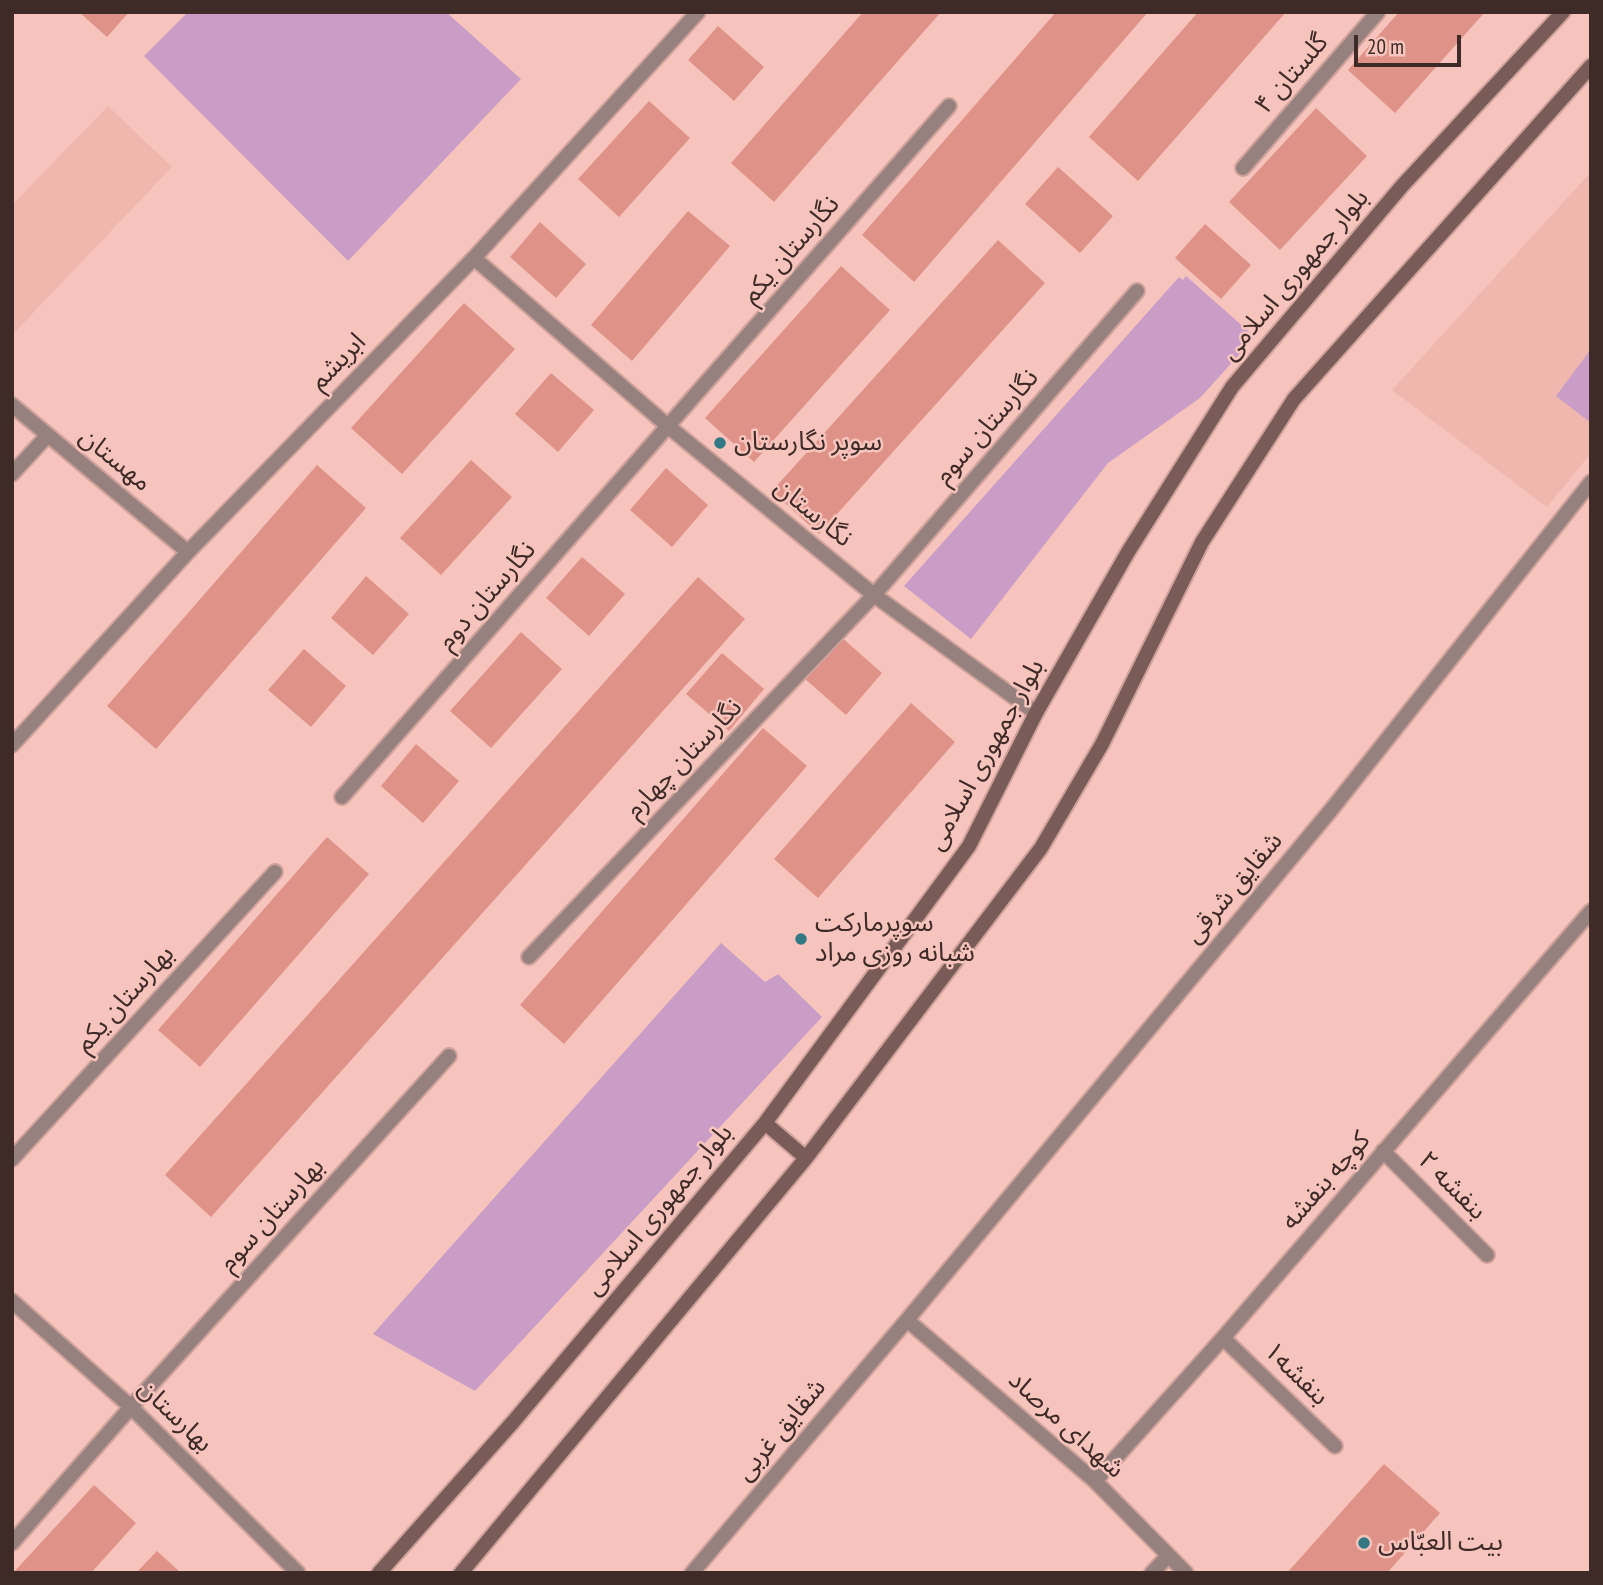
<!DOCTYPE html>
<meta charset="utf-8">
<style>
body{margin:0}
#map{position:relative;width:1603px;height:1585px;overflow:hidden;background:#f6c4bc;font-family:"PT Sans Narrow",sans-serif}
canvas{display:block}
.frame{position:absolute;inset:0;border:14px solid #3e2a27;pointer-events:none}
.scale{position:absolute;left:1354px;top:35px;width:107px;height:32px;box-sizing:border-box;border:4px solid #3e2a27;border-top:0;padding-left:9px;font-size:21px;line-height:24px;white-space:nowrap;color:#3e2a27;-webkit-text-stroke:5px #f6c4bc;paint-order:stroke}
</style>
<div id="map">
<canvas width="1603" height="1585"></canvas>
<div class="frame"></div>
<div class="scale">20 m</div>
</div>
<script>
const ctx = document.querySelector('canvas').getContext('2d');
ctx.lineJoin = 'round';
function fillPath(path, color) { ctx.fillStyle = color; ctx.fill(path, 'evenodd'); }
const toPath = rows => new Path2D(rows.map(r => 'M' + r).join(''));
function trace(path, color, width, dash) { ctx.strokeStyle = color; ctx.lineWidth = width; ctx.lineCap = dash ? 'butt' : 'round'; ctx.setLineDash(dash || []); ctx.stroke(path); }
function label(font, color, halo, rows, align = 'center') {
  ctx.font = font + ' "PT Sans Narrow","Noto Sans Arabic",sans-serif'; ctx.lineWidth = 5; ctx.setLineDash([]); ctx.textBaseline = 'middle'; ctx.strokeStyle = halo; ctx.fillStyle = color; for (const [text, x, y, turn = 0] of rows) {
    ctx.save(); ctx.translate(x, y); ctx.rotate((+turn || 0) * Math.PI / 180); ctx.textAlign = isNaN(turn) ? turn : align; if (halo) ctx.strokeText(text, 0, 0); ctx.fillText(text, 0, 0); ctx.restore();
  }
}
fillPath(toPath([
 [108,106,172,167,12,335,12,205],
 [1591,172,1591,453,1547,507,1392,390]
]), '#f0b7ae');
fillPath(toPath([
 [188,12,446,12,521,79,348,261,144,56],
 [1186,276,1255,337,1200,398,1108,463,971,639,904,586,1179,277,1183,280],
 [1591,349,1591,423,1556,396],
 [721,943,765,982,778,974,822,1017,475,1391,373,1334]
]), '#ca9dc7');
fillPath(toPath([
 [79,12,129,12,107,37],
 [863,12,941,12,774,202,731,163],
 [1056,12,1148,12,914,282,862,235],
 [1198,12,1286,12,1138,181,1089,137],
 [1399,12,1485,12,1395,113,1348,70],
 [718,26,764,67,734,101,688,60],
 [649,101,690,138,619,217,578,179],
 [1316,108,1367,156,1280,250,1229,202],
 [1058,167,1113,216,1080,253,1025,204],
 [688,211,730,246,632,361,591,325],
 [540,222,586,264,556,298,510,257],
 [1205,224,1251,265,1221,299,1175,258],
 [998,240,1045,283,819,534,772,491],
 [841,266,890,310,754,462,705,418],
 [464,303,515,349,402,474,351,428],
 [551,373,594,410,558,452,515,414],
 [471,460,512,497,441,575,400,538],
 [317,465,366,508,156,749,107,706],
 [666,468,708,505,672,547,630,510],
 [582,557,625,594,589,636,546,598],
 [366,576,409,614,373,655,331,618],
 [698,577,745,619,211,1217,165,1175],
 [521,632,562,669,491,748,450,711],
 [840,636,882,673,846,715,804,678],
 [304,649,346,686,311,727,268,690],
 [722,653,764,689,729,731,686,694],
 [911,703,955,742,818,898,774,859],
 [763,728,807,766,564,1044,520,1005],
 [416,744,459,781,423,823,381,786],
 [327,837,369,874,200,1067,158,1030],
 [1384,1464,1440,1513,1387,1573,1287,1573],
 [94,1485,136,1523,91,1573,13,1573],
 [157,1551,181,1573,136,1573]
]), '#df9287');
const street = toPath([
 [1243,168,1378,12],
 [474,258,669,427,874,595,1036,713],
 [12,405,188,552],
 [12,474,47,436],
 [12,745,188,552,474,258,698,12],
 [342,797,949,106],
 [529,957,874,595,1137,291],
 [1383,1151,1487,1255],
 [12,1159,275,872],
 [12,1301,131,1407,298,1573],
 [907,1320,1095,1481,1186,1573],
 [1223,1338,1335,1446],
 [1095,1481,1223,1338,1591,911],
 [12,1543,131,1407,449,1056],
 [692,1573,907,1320,1331,810,1591,482],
 [1152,1573,1167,1557]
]);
const secondary = toPath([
 [765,1123,806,1158],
 [379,1573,513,1422,765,1123,969,846,1036,713,1128,552,1232,387,1402,186,1563,12],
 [461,1573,806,1158,1041,848,1102,744,1202,542,1294,399,1591,66]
]);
trace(street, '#cea29b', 18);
trace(secondary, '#cea29b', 18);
trace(street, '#97817e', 14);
trace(secondary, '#795b57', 14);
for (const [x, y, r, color] of [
 [720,443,7,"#327983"],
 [801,939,7,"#327983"],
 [1364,1543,7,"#327983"]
]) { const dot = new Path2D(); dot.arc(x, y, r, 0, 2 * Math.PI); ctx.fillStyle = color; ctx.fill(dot); trace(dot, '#f6c4bc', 2.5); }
label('26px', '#3e2a27', '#f6c4bc', [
 ["گلستان ۴",1292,74,-49],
 ["نگارستان یکم",791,250,-49],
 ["بلوار جمهوری اسلامی",1295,275,-50],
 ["ابریشم",338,362,-46],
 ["نگارستان سوم",987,427,-49],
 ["مهستان",115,460,39],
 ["نگارستان",813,513,39],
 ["نگارستان دوم",487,596,-49],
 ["بلوار جمهوری اسلامی",986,755,-61],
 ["نگارستان چهارم",684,759,-46],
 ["شقایق شرقی",1234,888,-50],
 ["بهارستان یکم",125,999,-48],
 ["کوچه بنفشه",1326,1181,-49],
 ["بنفشه ۲",1452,1186,45],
 ["بلوار جمهوری اسلامی",659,1210,-50],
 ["بهارستان سوم",272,1215,-48],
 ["بنفشه۱",1296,1374,44],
 ["بهارستان",175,1416,44],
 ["شهدای مرصاد",1066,1425,42],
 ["شقایق غربی",781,1430,-50]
]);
label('26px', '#3e2a27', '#f6c4bc', [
 ["سوپر نگارستان",734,443],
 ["سوپرمارکت",815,924],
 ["شبانه روزی مراد",815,954],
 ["بیت العبّاس",1378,1543]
], 'left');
</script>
